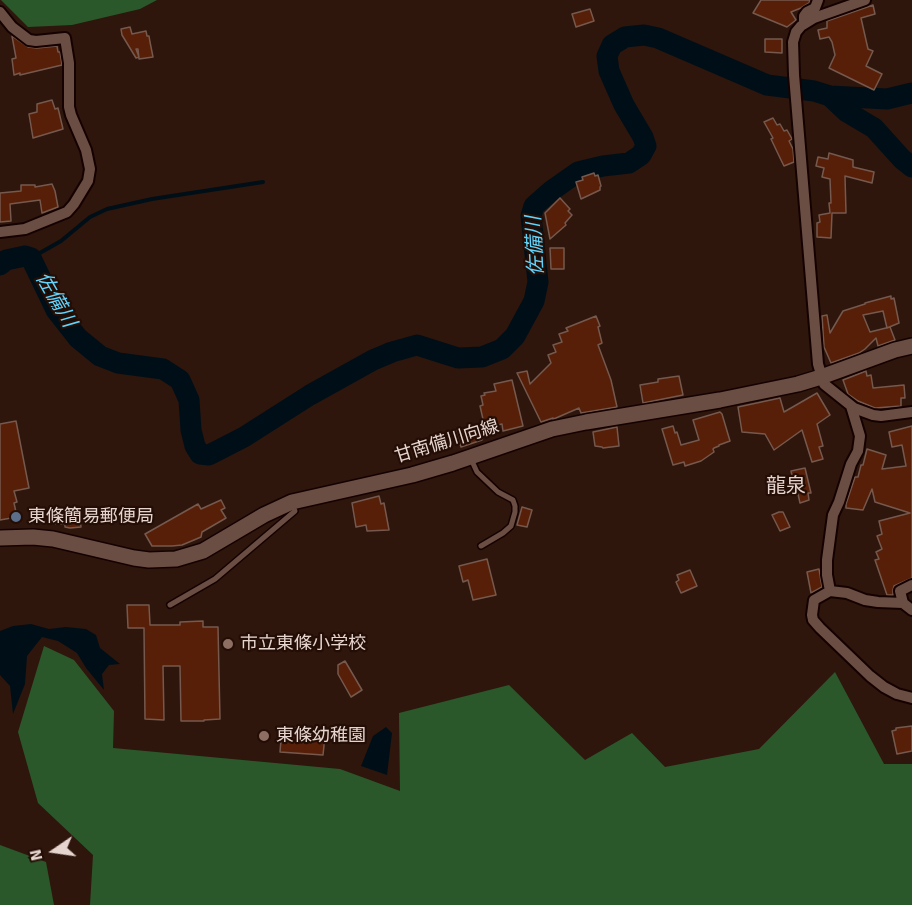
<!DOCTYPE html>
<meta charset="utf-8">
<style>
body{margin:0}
#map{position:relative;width:912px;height:905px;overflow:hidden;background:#2e160d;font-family:Signika,sans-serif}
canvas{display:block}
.north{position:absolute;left:24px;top:821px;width:60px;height:60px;-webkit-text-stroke:4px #230d05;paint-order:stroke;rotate:257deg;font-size:16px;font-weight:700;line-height:24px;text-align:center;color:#e6d5cf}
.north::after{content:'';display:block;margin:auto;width:21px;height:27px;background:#e6d5cf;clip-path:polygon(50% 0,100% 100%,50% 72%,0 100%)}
</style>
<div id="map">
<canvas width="912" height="905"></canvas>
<div class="north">N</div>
</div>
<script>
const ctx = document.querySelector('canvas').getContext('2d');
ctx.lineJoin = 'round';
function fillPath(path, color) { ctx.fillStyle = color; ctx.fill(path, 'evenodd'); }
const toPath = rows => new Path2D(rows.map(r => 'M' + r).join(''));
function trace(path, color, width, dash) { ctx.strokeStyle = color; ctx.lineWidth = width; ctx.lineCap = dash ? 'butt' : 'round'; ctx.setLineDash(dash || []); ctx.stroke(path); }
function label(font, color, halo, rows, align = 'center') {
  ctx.font = font + ' Signika,"Noto Sans JP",sans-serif'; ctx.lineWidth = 4.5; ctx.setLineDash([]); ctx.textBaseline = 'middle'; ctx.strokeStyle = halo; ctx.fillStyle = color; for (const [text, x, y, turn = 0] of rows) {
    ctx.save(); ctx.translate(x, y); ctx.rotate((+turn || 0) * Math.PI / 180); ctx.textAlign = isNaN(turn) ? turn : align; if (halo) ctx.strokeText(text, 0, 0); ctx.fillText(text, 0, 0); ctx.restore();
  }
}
fillPath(toPath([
 [1,0,157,0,140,9,72,25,28,27],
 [44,646,74,660,114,711,113,748,340,769,400,791,399,713,509,685,585,760,632,733,665,767,759,749,835,672,884,764,912,764,912,905,90,905,93,855,38,803,18,732],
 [0,845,46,862,54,905,0,905]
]), '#2a582a');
fillPath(toPath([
 [31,624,49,629,66,627,86,629,96,635,100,648,120,664,109,665,102,674,104,690,86,668,77,653,58,641,42,637,27,656,25,684,13,714,10,686,0,675,0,631,13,626],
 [386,727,392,733,387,775,361,766,373,736]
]), '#000f17');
trace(toPath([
 [31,258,61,241,90,217,107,209,152,199,263,182]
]), '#000f17', 4);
trace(toPath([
 [830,96,887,99,912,93],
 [0,265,6,260,25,256,31,258,56,310,78,338,100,356,118,363,163,369,180,380,189,400,191,430,195,446,200,454,209,455,244,437,310,395,373,360,392,352,417,345,458,358,482,357,502,349,515,336,534,301,538,282,531,216,534,206,551,191,578,172,603,166,629,163,641,155,646,146,643,137,624,105,609,71,607,56,612,45,625,37,644,35,658,38,767,85,814,91,830,96,847,112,874,128,902,159,912,167]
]), '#000f17', 21);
const building = toPath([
 [761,0,810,0,809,3,801,8,791,12,796,20,787,27,753,13,761,0],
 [873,5,875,14,861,18,868,49,873,51,866,66,882,74,874,90,829,68,835,55,832,42,829,37,820,39,818,30,827,28,827,21,873,5],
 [590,9,594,21,576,27,572,14,590,9],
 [130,27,132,34,146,31,147,36,149,36,150,42,153,57,139,59,138,49,136,49,139,57,136,58,122,35,121,29,130,27],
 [12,36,28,47,37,48,57,46,58,52,60,52,62,65,20,75,20,73,14,75,12,59,16,58,12,36],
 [765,39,782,39,782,53,765,52,765,39],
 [52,100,55,109,58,108,63,129,33,138,29,114,37,112,37,104,52,100],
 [773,118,777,125,780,124,784,131,787,130,792,139,789,141,793,149,794,162,784,166,781,160,771,139,773,138,764,122,773,118],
 [829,153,853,160,853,167,874,172,872,183,845,176,846,213,832,213,831,238,817,237,817,223,820,222,819,215,830,213,829,203,831,203,830,179,822,177,824,168,816,166,818,157,828,159,829,153],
 [594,173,595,176,598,175,601,186,600,187,600,190,581,199,576,182,583,180,582,177,594,173],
 [52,184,55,191,58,207,42,213,40,200,10,204,11,221,0,222,0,193,21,191,21,185,35,185,35,187,52,184],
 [560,198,570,209,568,211,572,215,565,223,566,225,550,239,545,213,560,198],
 [550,248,564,248,564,269,551,269,550,248],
 [891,296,891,299,894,298,899,323,887,328,883,311,863,315,870,332,890,327,895,340,878,346,876,338,865,349,859,353,831,363,824,347,822,316,827,315,830,333,843,311,865,304,865,303,891,296],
 [596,316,600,326,598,327,602,343,598,345,611,380,617,407,581,413,579,408,556,418,553,419,553,418,541,422,517,373,527,371,530,384,551,363,548,355,556,352,553,345,562,342,559,334,568,331,566,328,596,316],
 [866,371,867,376,871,375,873,388,904,385,905,398,901,398,901,406,875,408,858,401,848,394,843,380,866,371],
 [679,376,683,395,643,403,640,385,658,382,658,379,679,376],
 [512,380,523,426,503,431,502,424,485,428,480,406,483,405,481,396,485,395,484,393,496,391,494,384,512,380],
 [817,393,830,415,817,424,823,446,819,447,823,459,812,462,802,430,774,450,765,434,742,432,738,407,780,398,784,412,817,393],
 [720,412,722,414,730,441,719,445,719,446,714,448,713,449,714,452,701,461,685,466,684,462,673,465,662,429,673,426,675,433,677,432,681,445,699,440,693,420,720,412],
 [16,421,29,488,14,491,17,502,14,503,17,517,0,520,0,424,16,421],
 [476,425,482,440,461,447,456,431,476,425],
 [912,426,912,578,894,586,893,590,893,595,887,595,875,560,879,559,876,552,882,549,877,536,882,534,879,521,910,513,875,502,872,489,863,510,846,508,846,504,855,477,858,477,861,465,863,465,867,449,886,455,882,469,906,466,902,445,892,447,889,432,912,426],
 [617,427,619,446,603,448,602,447,595,446,593,432,617,427],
 [805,468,811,493,808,493,809,500,800,503,798,494,796,495,791,471,805,468],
 [379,496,381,504,384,503,389,530,367,531,366,525,356,527,352,503,379,496],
 [221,500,225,508,221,510,226,518,202,532,201,537,194,540,182,545,172,546,152,546,145,534,198,504,201,509,221,500],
 [522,507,532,510,527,527,517,525,522,507],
 [79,509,81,527,70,528,65,527,65,524,56,524,55,510,79,509],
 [779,512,783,512,790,527,780,531,772,515,779,512],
 [487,559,496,595,473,600,468,580,463,582,459,566,487,559],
 [819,569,822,587,811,593,807,572,819,569],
 [690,570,697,586,681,593,676,582,679,580,677,575,690,570],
 [127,605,149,605,150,625,180,625,180,622,203,621,203,627,218,627,220,719,204,720,204,721,181,721,180,666,163,666,164,720,145,719,144,628,128,628,127,605],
 [345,661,362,690,351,697,338,674,338,665,345,661],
 [912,726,912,751,897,754,892,731,896,730,896,728,912,726],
 [282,727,310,729,310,735,325,736,323,755,280,752,282,727]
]);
fillPath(building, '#571f07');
trace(building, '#75594e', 1.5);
const lane = toPath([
 [471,459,477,472,498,492,513,500,515,506,515,512,511,526,503,533,481,546],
 [170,605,215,579,295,511,292,504]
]);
const street = toPath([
 [865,0,814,18,801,26,796,32,793,42,794,75,818,364,824,384,854,408,873,415,881,416,912,412],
 [0,12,12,27,29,40,36,41,65,38,69,63,69,107,71,115,86,150,90,169,88,181,74,204,67,212,25,229,0,232],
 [804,24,804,16,807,12,815,8,818,0],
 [830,591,827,575,827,560,833,515,839,502,851,464,858,451,860,436,851,406],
 [903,603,900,591,912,585],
 [912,610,903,603,878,602,865,600,847,593,830,591,814,600,812,615,813,620,820,628,870,676,884,687,897,694,912,698]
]);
const secondary = toPath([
 [0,538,33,537,53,539,134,558,149,560,176,559,203,551,264,515,292,502,412,475,453,463,552,429,586,422,720,400,798,384,821,377,895,350,912,346]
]);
trace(lane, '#150200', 8);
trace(street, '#150200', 14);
trace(secondary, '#150200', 18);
trace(lane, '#6a4e44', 5);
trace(street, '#6a4e44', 10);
trace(secondary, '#6a4e44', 15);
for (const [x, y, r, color] of [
 [16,517,6,"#5c6f8a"],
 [228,644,6,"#8d6e63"],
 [264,736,6,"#8d6e63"]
]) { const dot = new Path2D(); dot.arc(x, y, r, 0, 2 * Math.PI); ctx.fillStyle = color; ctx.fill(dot); trace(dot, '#230d05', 2); }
label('18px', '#e6d5cf', '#230d05', [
 ["甘南備川向線",447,442,-17]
]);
label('18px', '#e6d5cf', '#230d05', [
 ["東條簡易郵便局",28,517],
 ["市立東條小学校",240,644],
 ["東條幼稚園",276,736]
], 'left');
label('italic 20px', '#5fd4fc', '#230d05', [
 ["佐備川",536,246,-93],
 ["佐備川",55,300,60]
]);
label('20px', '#e6d5cf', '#230d05', [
 ["龍泉",786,487]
]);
</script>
